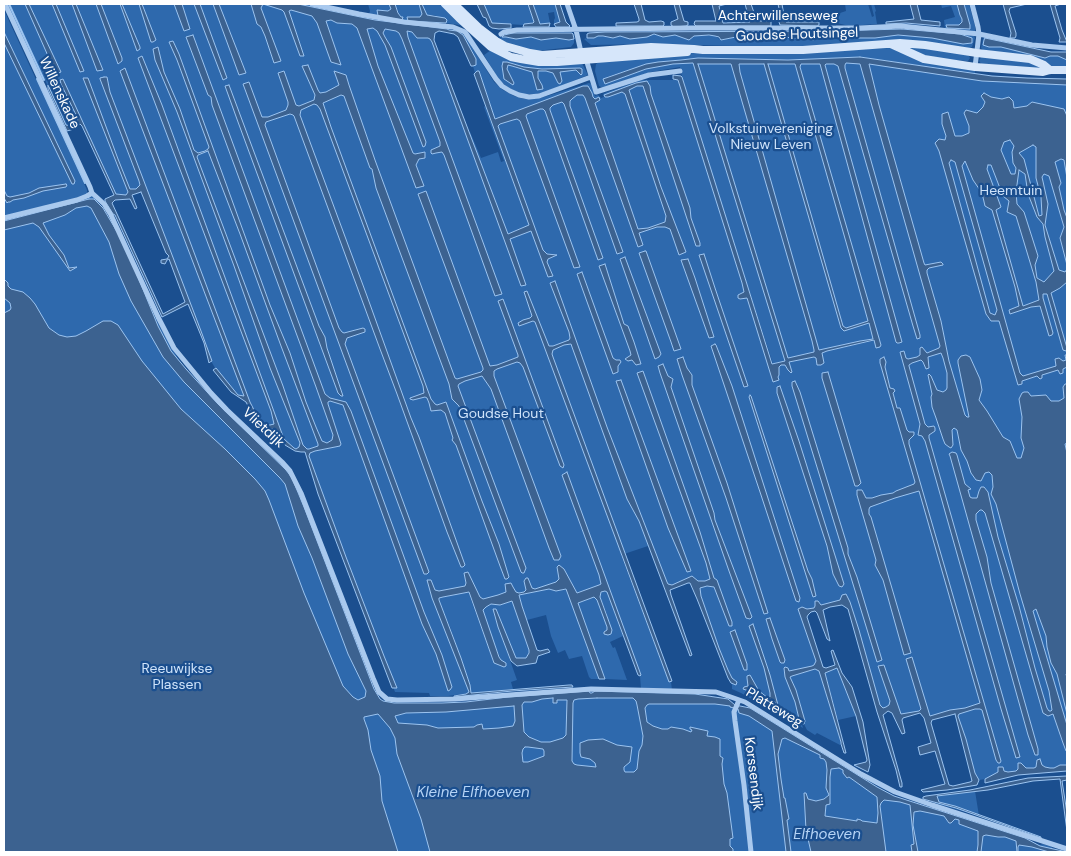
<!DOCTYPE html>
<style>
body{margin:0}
#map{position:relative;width:1071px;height:856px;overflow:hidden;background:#1b4f8f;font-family:"DM Sans",sans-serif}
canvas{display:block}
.frame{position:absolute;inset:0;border:5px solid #fff;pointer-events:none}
</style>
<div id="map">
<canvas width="1071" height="856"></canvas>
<div class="frame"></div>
</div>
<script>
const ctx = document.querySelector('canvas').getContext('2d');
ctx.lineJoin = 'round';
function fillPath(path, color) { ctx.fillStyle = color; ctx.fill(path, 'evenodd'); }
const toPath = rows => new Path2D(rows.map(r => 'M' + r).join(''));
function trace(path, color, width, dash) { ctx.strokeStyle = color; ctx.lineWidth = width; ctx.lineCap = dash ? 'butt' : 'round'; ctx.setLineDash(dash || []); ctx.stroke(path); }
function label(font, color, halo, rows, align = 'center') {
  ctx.font = font + ' "DM Sans",sans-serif'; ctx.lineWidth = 4.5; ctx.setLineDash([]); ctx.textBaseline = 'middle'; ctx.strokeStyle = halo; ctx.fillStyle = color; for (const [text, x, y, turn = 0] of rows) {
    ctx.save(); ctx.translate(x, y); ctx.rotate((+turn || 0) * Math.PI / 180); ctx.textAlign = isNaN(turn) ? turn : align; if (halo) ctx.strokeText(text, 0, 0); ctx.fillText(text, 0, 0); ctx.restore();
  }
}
fillPath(toPath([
 [7,4,304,4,428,29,506,237,532,227,493,121,581,91,595,99,593,96,592,93,583,86,495,119,479,72,477,71,475,73,473,66,476,65,476,59,472,50,457,31,455,31,456,29,460,31,465,36,494,82,503,90,514,96,524,99,532,99,544,97,589,83,591,84,595,96,598,95,601,98,604,97,603,94,605,93,641,80,678,80,770,367,827,351,877,340,860,341,814,352,773,364,723,210,682,77,680,67,651,72,603,88,599,86,595,71,596,64,599,62,687,53,781,53,890,48,975,68,975,73,860,57,788,60,698,58,658,62,646,64,607,77,605,84,646,69,673,64,693,63,697,64,820,64,897,343,898,343,821,61,892,63,1017,81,1067,80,1067,770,1004,776,973,781,954,712,927,720,924,712,897,718,894,708,879,712,847,601,803,613,819,666,788,674,803,728,741,693,732,689,732,684,693,580,667,589,651,545,621,555,669,682,671,682,672,690,641,689,640,676,641,675,606,588,574,595,568,583,480,603,471,588,435,597,470,685,450,627,440,603,439,598,469,592,471,600,494,663,501,660,490,633,483,610,486,607,491,604,500,605,512,601,529,650,528,656,526,658,516,659,493,612,517,680,511,682,513,689,471,693,448,696,430,696,429,693,395,692,306,451,289,447,277,428,261,424,246,399,239,397,222,380,211,361,144,189,129,195,116,198,82,122,66,128,45,80,41,78],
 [368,4,389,4,391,9,378,16,369,14,370,11],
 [395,4,419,4,422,14,420,17,407,17,408,21,402,20],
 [422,4,443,4,465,27,459,25,446,23,447,20,434,15,426,15],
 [484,4,528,4,534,22,523,25,492,23],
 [533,4,555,4,560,22,554,24,554,20,555,18,554,12,548,13,550,23,540,24],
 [845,4,868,4,872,17,874,16,871,4,874,4,876,11,875,12,877,24,849,26,837,23,837,14,846,11],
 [941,4,957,4,960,15,963,19,959,25,946,25,947,28,970,25,964,4,969,4,975,26,975,31,974,32,945,28,944,20,955,17,951,6,942,8],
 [4,10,87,190,87,193,97,199,98,202,94,199,80,201,4,221],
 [654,34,663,37,675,35,687,39,690,39,694,36,698,35,715,36,721,40,736,37,750,38,757,39,760,39,764,36,769,36,779,37,784,36,793,39,808,36,810,39,824,36,834,39,838,37,848,36,857,38,875,38,898,35,932,38,969,44,972,43,960,34,974,36,975,38,972,47,968,49,957,48,775,47,656,44,591,45,584,39,587,38,594,38,598,36,613,38,620,36,624,37,651,35],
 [985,36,1005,41,1005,43,986,38,989,47,1001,47,1045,58,1050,56,1058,56,1067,60,1067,67,1054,67,984,51,981,48,983,39],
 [502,37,506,37,516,39,531,37,538,39,556,38,569,40,574,39,574,43,571,47,537,51,512,45,501,40,500,38],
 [905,46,966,54,969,56,970,58,968,61,966,61,944,59,917,54],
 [491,50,508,58,582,63,588,75,548,91,536,94,523,94,510,89,499,80,484,55],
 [503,62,507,62,524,67,542,69,580,68,582,74,581,75,576,70,562,71,560,72,562,81,558,83,553,73,546,71,538,71,538,78,542,85,537,90,532,72,508,65,507,69,503,74,502,66],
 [981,57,1018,58,1043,67,1042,70,982,65,979,61],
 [485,106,529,225,508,234,469,132,470,132,481,158,498,152,501,162,504,161,484,107],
 [91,203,191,382,286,479,379,705,402,708,632,693,725,702,801,742,887,796,1040,845,1043,844,1052,847,1053,850,1062,852,4,852,4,225],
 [549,588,561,590,566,589,599,679,591,679,589,677,582,656,569,659,565,650,558,653,551,636,546,615,527,620,522,606,519,595],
 [603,591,607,592,623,636,610,642,613,648,615,647,627,680,605,679,578,603,594,597,597,600,607,627,608,635,607,614,600,597,600,594],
 [837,668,856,716,838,720,825,672],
 [815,669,819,671,841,742,840,745,817,733,815,735,807,730,804,724,805,721,796,690,790,677,792,676],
 [975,791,979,816,938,804,927,798]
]), '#2e69ad');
const water = toPath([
 [25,4,29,4,61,72,56,74,25,4],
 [52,4,56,4,84,71,80,72,52,4],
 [72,4,76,4,103,70,97,71,72,4],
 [96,4,101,4,122,58,122,61,118,64,96,4],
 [120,4,122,4,140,47,140,49,137,51,120,4],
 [139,4,142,4,156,40,153,42,151,42,139,4],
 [174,4,182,4,190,29,184,31,174,4],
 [194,4,200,4,227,78,223,80,194,4],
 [213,4,219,4,246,73,239,75,213,4],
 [251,4,298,4,375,20,447,29,449,30,457,31,463,35,476,59,476,65,473,66,471,66,458,37,454,34,439,31,435,33,434,40,508,234,529,225,474,74,477,71,479,71,495,119,583,86,588,86,592,93,593,97,595,99,599,97,600,100,595,103,638,229,648,228,665,222,666,216,625,94,622,92,608,97,605,97,604,95,636,83,647,81,650,86,651,94,690,208,691,218,700,243,700,246,696,246,643,86,637,86,629,90,661,187,686,252,679,255,670,229,665,227,657,227,639,233,643,245,638,247,585,98,583,95,577,95,572,99,570,101,570,106,623,252,617,254,564,104,562,102,553,105,550,108,550,110,603,258,598,260,545,111,543,109,540,109,527,114,526,116,527,119,580,267,574,268,520,121,517,119,513,120,500,124,498,126,543,250,547,254,557,255,548,259,547,262,553,276,548,277,531,231,510,239,526,285,521,286,432,42,430,39,428,38,417,38,412,32,407,31,408,37,430,98,502,294,495,296,444,155,442,152,436,153,432,154,431,153,431,150,440,146,440,142,402,39,399,33,396,31,385,29,383,33,385,37,391,47,394,55,426,142,425,146,423,147,385,45,377,31,373,28,367,29,378,66,413,153,415,154,425,152,425,158,419,159,416,165,424,186,416,188,357,28,352,24,337,23,331,20,326,21,341,65,331,62,317,23,312,16,291,10,289,11,304,56,300,56,284,12,282,10,263,4,261,8,281,61,274,63,265,36,261,27,257,24,251,4],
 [389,4,395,4,398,13,401,17,403,17,402,20,378,16,377,10,388,11,391,9,389,4],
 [419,4,422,4,427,15,445,18,447,20,446,23,408,21,407,17,420,17,422,14,419,4],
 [477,4,484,4,492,23,511,24,511,28,499,29,492,28,489,26,486,18,483,17,477,4],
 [528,4,533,4,540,24,550,23,549,27,523,27,524,24,533,23,534,22,528,4],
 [555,4,560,4,566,22,570,26,569,27,556,27,554,24,560,22,555,4],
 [634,4,641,4,645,20,649,22,661,21,664,22,664,25,663,26,616,26,616,23,637,22,639,21,639,19,634,4],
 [674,4,679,4,684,21,688,22,688,25,686,26,674,27,671,25,671,22,678,19,674,4],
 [712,4,727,4,719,6,723,23,750,22,745,4,751,4,757,21,771,21,771,26,696,26,694,24,695,21,716,21,712,4],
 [778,4,782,4,785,21,786,22,819,22,819,25,817,26,780,25,779,22,782,21,778,4],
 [910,4,917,4,921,20,940,22,940,26,906,23,886,24,886,22,914,19,910,4],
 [957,4,964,4,970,25,970,29,947,28,946,25,959,25,962,22,962,19,960,15,957,4],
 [1003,4,1027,4,1010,8,1009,11,1016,33,1016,36,1015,38,1010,38,1011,33,1003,4],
 [1050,4,1061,4,1055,6,1062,30,1067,42,1059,42,1060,38,1050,4],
 [902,29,960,34,972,38,972,43,963,44,932,38,898,35,875,38,857,38,848,36,838,37,834,39,824,36,819,37,813,40,807,36,793,39,784,36,779,37,769,36,764,36,760,39,757,39,750,38,736,37,721,40,719,37,715,36,709,35,694,36,689,40,675,35,663,37,654,34,647,37,630,39,620,36,613,38,603,36,598,36,594,38,587,38,587,34,589,33,605,32,832,31,902,29],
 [4,32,75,181,74,184,72,184,4,43,4,32],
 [513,33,572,33,573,34,574,39,569,40,556,38,541,40,531,37,516,39,506,37,502,37,504,35,513,33],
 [193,35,325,394,330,398,346,402,351,411,424,612,442,655,452,687,450,690,448,691,436,654,422,624,343,405,330,401,328,402,328,404,341,444,340,446,315,451,310,453,309,456,346,557,384,656,397,688,392,688,318,494,305,452,301,452,295,451,285,445,276,430,261,426,256,421,246,402,231,392,213,370,216,368,238,395,244,396,120,71,125,68,250,402,257,416,264,423,270,425,274,424,271,411,138,58,142,56,162,105,284,439,294,448,296,449,299,447,300,443,270,368,234,266,177,112,155,60,153,49,158,47,164,72,180,109,194,150,198,153,205,151,208,149,209,147,177,60,169,42,173,41,179,54,270,305,290,353,306,402,316,427,322,441,327,443,332,440,333,435,316,387,212,105,211,97,208,95,186,37,193,35],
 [208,151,240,234,281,346,318,444,318,446,309,449,307,449,303,445,283,386,197,157,198,155,208,151],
 [985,38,1051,52,1067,52,1067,60,1058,56,1050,56,1045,58,1001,47,989,47,983,45,984,40,985,38],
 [860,57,992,76,1027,78,1067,79,1067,85,982,81,869,64,879,105,924,263,925,265,941,262,943,264,943,265,929,268,927,270,927,273,941,321,949,361,965,415,967,417,969,417,958,363,958,360,961,356,966,355,970,357,980,379,982,390,979,400,987,411,1003,437,1010,441,1017,458,1021,458,1024,448,1021,438,1022,417,1019,399,1022,393,1024,392,1028,392,1031,396,1046,395,1051,401,1059,401,1064,398,1063,387,1065,384,1067,384,1067,443,1065,444,1067,453,1067,673,1066,674,1067,678,1067,714,1057,674,1051,663,1047,647,1046,636,1036,609,1033,611,1067,725,1067,751,1066,751,1063,743,1053,714,1048,716,1043,713,985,513,982,510,980,510,976,514,976,520,987,557,991,583,1038,749,1038,755,1035,755,1028,735,950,456,949,454,952,452,956,453,957,455,965,484,971,489,968,490,970,497,972,498,977,498,979,491,981,487,984,487,988,492,998,537,1019,606,1035,668,1047,708,1049,711,1051,711,1052,710,1049,691,1020,594,996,504,991,494,993,487,992,475,989,472,985,473,981,481,976,480,971,473,967,461,961,450,957,430,954,428,952,430,953,445,951,448,949,447,945,444,943,439,936,418,932,407,931,397,932,394,928,375,929,374,931,376,937,390,943,392,946,390,947,388,947,373,943,358,941,353,928,357,929,368,926,369,923,362,921,360,912,363,909,365,909,366,925,424,928,427,934,426,935,428,935,431,929,435,929,438,1020,757,1016,758,1001,709,925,441,922,436,918,435,920,424,900,352,904,351,906,358,908,359,917,357,920,355,920,348,922,347,927,353,939,348,940,346,860,64,846,63,845,65,845,68,920,335,920,338,917,339,913,326,838,66,834,64,826,64,825,65,902,342,899,343,897,343,896,342,820,64,801,64,800,67,881,345,880,347,876,348,874,340,827,351,822,353,824,363,821,365,817,365,816,358,814,357,789,362,792,372,791,373,788,370,785,365,781,365,779,367,779,375,778,377,779,380,773,382,747,298,740,299,738,298,738,295,744,292,742,283,678,80,673,79,673,75,681,76,682,77,772,364,785,361,693,63,673,64,646,69,605,84,603,79,646,64,658,62,681,60,698,58,788,60,860,57],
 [698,64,731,64,812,341,814,350,814,352,788,358,698,64],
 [764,64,841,328,844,331,869,323,873,339,860,341,819,350,740,72,739,64,764,64],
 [768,64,795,64,848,249,868,321,846,328,843,326,768,64],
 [503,62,507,62,524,67,542,69,580,68,582,69,582,74,581,75,576,70,560,72,562,81,560,84,558,83,553,73,546,71,538,71,538,78,542,85,543,89,537,90,532,72,512,66,508,65,507,69,514,83,513,85,504,79,502,66,503,62],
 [308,65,318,90,320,93,326,92,339,85,334,71,346,75,349,85,375,160,455,378,457,379,481,372,483,370,483,368,418,194,426,191,490,366,497,365,518,357,518,355,498,301,503,299,564,465,563,468,560,466,523,367,520,363,517,362,497,369,494,371,494,376,561,556,559,560,554,560,549,548,491,389,482,376,465,381,459,384,458,386,526,568,524,573,522,573,521,572,459,406,452,399,449,384,376,188,372,169,370,168,344,96,341,95,323,103,331,127,431,399,435,404,437,405,446,402,482,501,499,544,509,577,507,579,505,579,500,566,456,445,452,440,453,438,445,413,441,410,431,411,429,403,427,398,425,397,413,400,410,399,410,398,424,393,423,386,320,109,317,105,314,104,301,110,300,115,367,296,411,418,419,437,431,470,465,565,463,567,461,567,447,532,397,394,380,349,294,116,293,115,290,114,266,122,265,125,339,328,342,332,344,333,363,328,365,329,365,332,347,338,345,344,429,572,427,574,424,574,243,84,249,82,262,117,268,117,286,110,288,105,288,102,278,73,284,71,296,105,299,106,314,100,315,95,302,66,308,65],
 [104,77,107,77,110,92,201,331,212,361,210,362,209,363,204,343,188,304,162,317,115,215,113,214,105,201,105,199,114,195,82,126,80,124,78,125,74,129,67,131,48,89,48,85,66,125,70,126,75,123,78,119,61,84,60,80,63,79,116,194,126,195,128,192,83,78,88,78,118,159,130,189,136,189,140,185,139,181,100,79,100,78,104,77],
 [141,192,166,253,169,256,167,259,161,260,161,263,165,264,167,260,169,259,185,302,163,314,112,203,115,200,130,199,135,209,137,208,132,195,141,192],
 [229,85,319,326,325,337,327,348,343,396,341,396,338,393,238,122,225,86,229,85],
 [984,93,991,97,1002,99,1009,97,1013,101,1014,108,1027,106,1032,102,1064,109,1067,116,1067,178,1064,160,1061,159,1055,162,1061,183,1059,187,1064,210,1067,218,1067,265,1060,238,1064,227,1049,176,1044,174,1042,177,1048,204,1045,225,1059,270,1065,272,1067,269,1067,282,1060,288,1051,293,1067,348,1066,351,1063,350,1047,294,1043,294,1043,298,1053,333,1052,335,1049,336,1040,306,1031,307,1010,314,1009,310,1019,306,1015,287,992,210,985,206,982,193,973,180,965,161,962,166,1020,373,1023,376,1056,366,1055,359,1059,358,1063,361,1066,360,1065,355,1067,355,1067,367,1063,369,1063,373,1060,374,1058,370,1042,375,1042,378,1040,379,1037,376,1022,381,1022,384,1018,385,999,321,991,321,986,314,949,186,939,151,935,143,939,139,945,140,946,136,942,124,942,114,948,112,955,136,962,136,969,133,969,126,964,113,966,110,977,113,983,107,985,102,981,96,984,93],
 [1010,140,1014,146,1012,152,1013,163,1016,168,1015,174,1011,174,1001,150,1004,142,1010,140],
 [1033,145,1036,147,1036,178,1041,197,1042,215,1039,216,1024,159,1019,153,1033,145],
 [951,160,955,162,997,310,995,315,990,313,949,163,951,160],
 [988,165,991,165,1003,196,1009,201,1007,212,1016,216,1036,282,1039,300,1023,306,996,210,1001,207,987,169,988,165],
 [1019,170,1025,174,1028,194,1037,217,1043,224,1045,237,1054,271,1044,282,1037,278,1035,265,1038,256,1024,212,1017,204,1016,192,1019,170],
 [66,184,67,185,66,187,43,191,24,198,13,200,10,202,8,202,7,203,4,198,4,190,7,196,10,197,29,193,39,188,66,184],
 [89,199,94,199,103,208,119,235,131,260,158,326,171,351,186,369,218,404,286,470,292,478,304,507,374,689,380,699,383,701,394,703,442,703,466,702,508,697,589,691,590,693,592,693,595,691,695,694,728,699,735,705,750,708,877,787,894,796,1025,838,1040,846,1067,852,1049,852,1032,847,1019,845,1018,847,1018,852,1017,852,1016,841,1005,837,998,837,986,835,983,836,981,852,977,852,978,845,978,831,959,824,959,820,955,819,951,823,949,823,944,816,920,811,914,812,913,825,918,852,912,852,911,845,914,844,910,805,900,802,884,800,881,803,880,806,886,852,811,852,806,830,804,793,806,793,808,799,816,801,824,799,829,795,826,788,827,770,826,762,824,759,820,758,820,755,785,738,782,739,778,754,781,779,784,798,785,798,789,819,787,820,791,852,786,852,772,731,749,716,739,713,738,709,730,707,730,706,715,704,649,704,647,705,645,708,647,722,653,726,662,729,668,729,671,727,683,729,691,732,692,730,690,729,690,727,708,731,707,736,715,737,720,739,720,756,723,758,722,764,724,784,727,793,733,838,730,839,730,846,733,849,733,852,430,852,421,819,397,754,395,738,390,728,378,714,364,717,364,719,368,730,371,750,380,776,382,801,398,852,4,852,4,313,10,310,11,308,10,303,4,298,4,279,8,283,8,286,11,289,23,292,30,298,35,304,49,328,59,335,67,337,76,336,86,331,103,321,111,321,118,325,142,361,181,409,225,449,255,479,265,491,269,500,304,593,343,686,353,697,358,700,365,697,366,691,348,654,312,558,298,526,285,484,280,478,184,382,163,357,131,301,119,274,109,242,91,208,87,206,76,208,65,215,43,223,49,235,64,255,69,268,77,267,70,271,39,227,33,223,4,230,4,221,89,199],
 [553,698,553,703,557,703,557,700,567,700,566,735,563,738,550,742,541,742,529,737,524,732,522,705,524,702,532,702,542,699,553,698],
 [597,698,633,698,636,701,637,705,643,736,642,745,639,751,637,769,634,772,625,772,624,770,624,767,630,762,632,747,617,745,603,739,588,740,580,743,580,753,581,757,590,759,595,763,596,767,577,765,574,764,572,761,573,703,574,700,578,699,597,698],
 [514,706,515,721,513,726,499,728,483,729,482,724,477,725,474,727,438,728,427,725,398,723,395,716,406,713,446,712,514,706],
 [525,747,528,747,543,749,544,751,544,756,528,762,523,762,522,753,523,749,525,747],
 [839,768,843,770,843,773,847,778,849,777,877,797,878,813,877,823,862,821,861,820,857,819,857,821,825,816,826,805,830,804,830,777,831,769,839,768],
 [645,251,646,251,681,349,674,351,671,342,639,253,645,251],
 [704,254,715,288,748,386,744,387,699,255,704,254],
 [625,257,661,354,659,357,655,359,620,259,625,257],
 [688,259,695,278,714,337,709,338,681,260,688,259],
 [605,264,624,324,628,326,634,342,641,364,640,364,636,365,632,360,628,361,625,359,631,355,630,351,599,266,605,264],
 [582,272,613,358,616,360,620,360,621,362,618,366,618,372,613,374,577,274,582,272],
 [555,281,607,427,667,582,668,584,672,585,692,576,698,581,705,581,710,579,706,563,637,373,643,371,700,532,714,578,717,580,732,622,732,626,729,626,714,587,707,586,700,588,701,596,719,648,728,670,732,678,737,682,736,685,731,683,728,678,697,599,690,583,688,583,670,590,671,595,692,655,690,656,639,521,627,499,572,347,571,344,564,345,553,350,552,354,553,357,672,681,669,682,535,322,533,321,519,326,518,323,523,320,530,318,532,316,524,292,527,291,549,346,553,346,569,340,570,338,569,332,550,283,555,281],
 [715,344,716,345,732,386,800,598,799,602,796,601,791,586,760,492,711,346,715,344],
 [683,357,687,368,692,375,692,385,727,483,768,613,764,614,726,498,682,375,677,359,683,357],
 [884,357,886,362,885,367,890,388,894,389,895,391,893,393,897,408,900,408,907,430,909,432,914,432,914,435,909,440,909,444,1001,761,1000,763,998,763,996,760,982,710,980,709,975,709,959,714,958,716,966,739,975,773,979,780,977,785,947,790,923,792,921,790,945,784,935,751,920,755,918,747,931,743,924,718,920,713,903,718,902,720,905,733,902,734,892,713,888,711,883,715,902,783,902,787,900,787,896,770,877,712,848,609,842,605,830,607,823,610,830,641,827,639,817,613,815,611,811,612,808,615,807,617,823,667,826,668,835,665,831,651,833,650,842,673,852,687,863,722,870,765,868,772,854,765,866,762,867,760,856,716,837,668,825,673,846,753,844,753,841,744,841,742,819,671,815,669,792,676,790,677,796,690,805,721,804,724,800,723,795,702,785,677,784,668,785,667,788,668,789,671,812,666,814,665,816,661,798,609,802,607,807,609,814,608,815,606,815,601,818,601,821,605,840,600,842,595,846,594,850,602,859,630,880,705,883,708,886,707,889,705,890,701,878,666,884,665,901,714,919,711,921,709,906,659,912,657,930,716,950,710,965,708,980,703,919,491,895,498,870,507,869,509,869,514,871,517,911,653,904,655,883,580,875,565,876,560,857,495,857,490,862,490,866,498,872,498,881,495,893,493,896,491,914,484,915,482,880,363,880,359,884,357],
 [955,714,972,781,970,782,953,786,949,785,931,723,932,720,955,714],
 [663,364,668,376,673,379,671,387,714,513,715,520,752,617,750,619,746,618,729,571,660,373,658,366,663,364],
 [828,372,861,483,858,486,855,486,822,378,822,373,828,372],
 [621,380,691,571,687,572,668,528,616,381,621,380],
 [795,381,800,392,848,548,848,554,857,577,882,660,877,662,792,386,792,382,795,381],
 [780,386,799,441,844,584,842,587,839,586,833,574,827,546,777,393,777,387,780,386],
 [750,395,751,396,808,571,812,579,816,596,813,597,749,397,750,395],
 [567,472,641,675,640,676,638,675,607,592,605,591,601,592,600,597,612,630,611,634,608,635,604,634,604,632,607,630,607,627,597,600,594,597,578,603,605,679,599,679,566,589,556,591,549,589,519,595,522,606,537,650,540,651,548,649,550,652,538,656,536,663,517,666,511,661,509,656,498,627,493,609,496,609,516,658,526,658,529,653,529,650,512,601,500,605,491,604,486,607,483,610,499,657,501,660,506,663,506,666,504,667,494,663,469,592,443,597,439,598,439,600,461,658,470,685,471,693,569,685,572,685,573,687,512,691,454,697,454,696,466,694,469,692,432,598,427,580,431,580,435,590,439,591,465,586,466,583,464,573,468,572,480,597,483,599,498,595,506,592,505,584,511,583,513,587,516,592,519,593,524,592,526,590,524,581,526,578,528,578,532,588,535,589,556,582,559,579,557,567,559,565,564,569,577,593,599,585,601,584,599,575,562,475,567,472],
 [770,618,785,660,784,663,781,663,780,662,772,639,766,619,770,618],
 [753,624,770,675,779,709,777,709,775,702,773,700,764,702,755,697,749,691,743,689,744,687,748,686,747,678,747,676,750,675,759,691,768,698,770,697,770,693,764,668,749,626,753,624],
 [735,630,747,664,747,670,744,670,730,632,735,630],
 [1040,759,1042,765,1045,767,1050,768,1054,768,1060,765,1067,765,1067,771,1018,775,985,783,985,779,998,772,998,767,1003,767,1004,771,1008,772,1016,771,1018,769,1018,763,1021,763,1026,768,1034,768,1036,767,1037,760,1040,759],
 [1067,776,1067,780,1062,781,1067,813,1067,831,1060,779,1033,781,988,790,937,796,939,802,955,806,1041,837,1041,838,956,808,923,799,923,797,926,796,970,790,1028,778,1067,776]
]);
fillPath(water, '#3c6290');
trace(water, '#9cc4f0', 1);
trace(toPath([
 [9,4,44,80],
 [37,79,85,183]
]), '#9cc4f0', 2);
trace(toPath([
 [5,4,90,187,92,193],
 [312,4,359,14,404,22,453,27,465,32,496,79,502,86,510,91,519,95,529,97,539,96,591,77],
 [567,4,576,30,581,52,586,59,596,92,649,75,680,71],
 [972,4,978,27,979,34,975,67],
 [501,34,504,32,517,30,691,28,860,28,901,26,979,34,1032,45,1067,48],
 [92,193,104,204,111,215,158,317,174,348,211,393,227,410,282,462,290,471,301,493,373,678,379,692,387,699,397,700,455,699,591,689,716,692,728,696,745,702,861,774,895,792,932,805,1067,849],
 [4,218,77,200,87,196,92,193],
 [739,700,734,712,735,721,744,785,751,852]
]), '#a9c9ee', 5);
trace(toPath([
 [445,4,459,18,491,47,511,57,521,59,539,62,557,62,687,52],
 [454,4,479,28,496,41,505,46,530,53,542,55,651,47,694,49,703,50,803,50,900,43,925,45,977,53,1030,59,1044,65,1050,70],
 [891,44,924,59,975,67,1043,72,1050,70,1067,70]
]), '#d6e6fa', 8);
label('14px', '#fff', '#1b4f8f', [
 ["Achterwillenseweg",778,16],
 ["Goudse Houtsingel",797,35,-2],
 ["Willenskade",59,93,65],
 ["Vlietdijk",263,428,43],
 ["Platteweg",774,708,31],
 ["Korssendijk",753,774,83]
]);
label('14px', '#cfe3fa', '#1b4f8f', [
 ["Volkstuinvereniging",771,129],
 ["Nieuw Leven",771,145],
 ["Heemtuin",1011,191],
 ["Goudse Hout",501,414],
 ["Reeuwijkse",177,669],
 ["Plassen",177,685]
]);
label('italic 15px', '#b5d3f5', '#1b4f8f', [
 ["Kleine Elfhoeven",473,793],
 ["Elfhoeven",827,835]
]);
</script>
